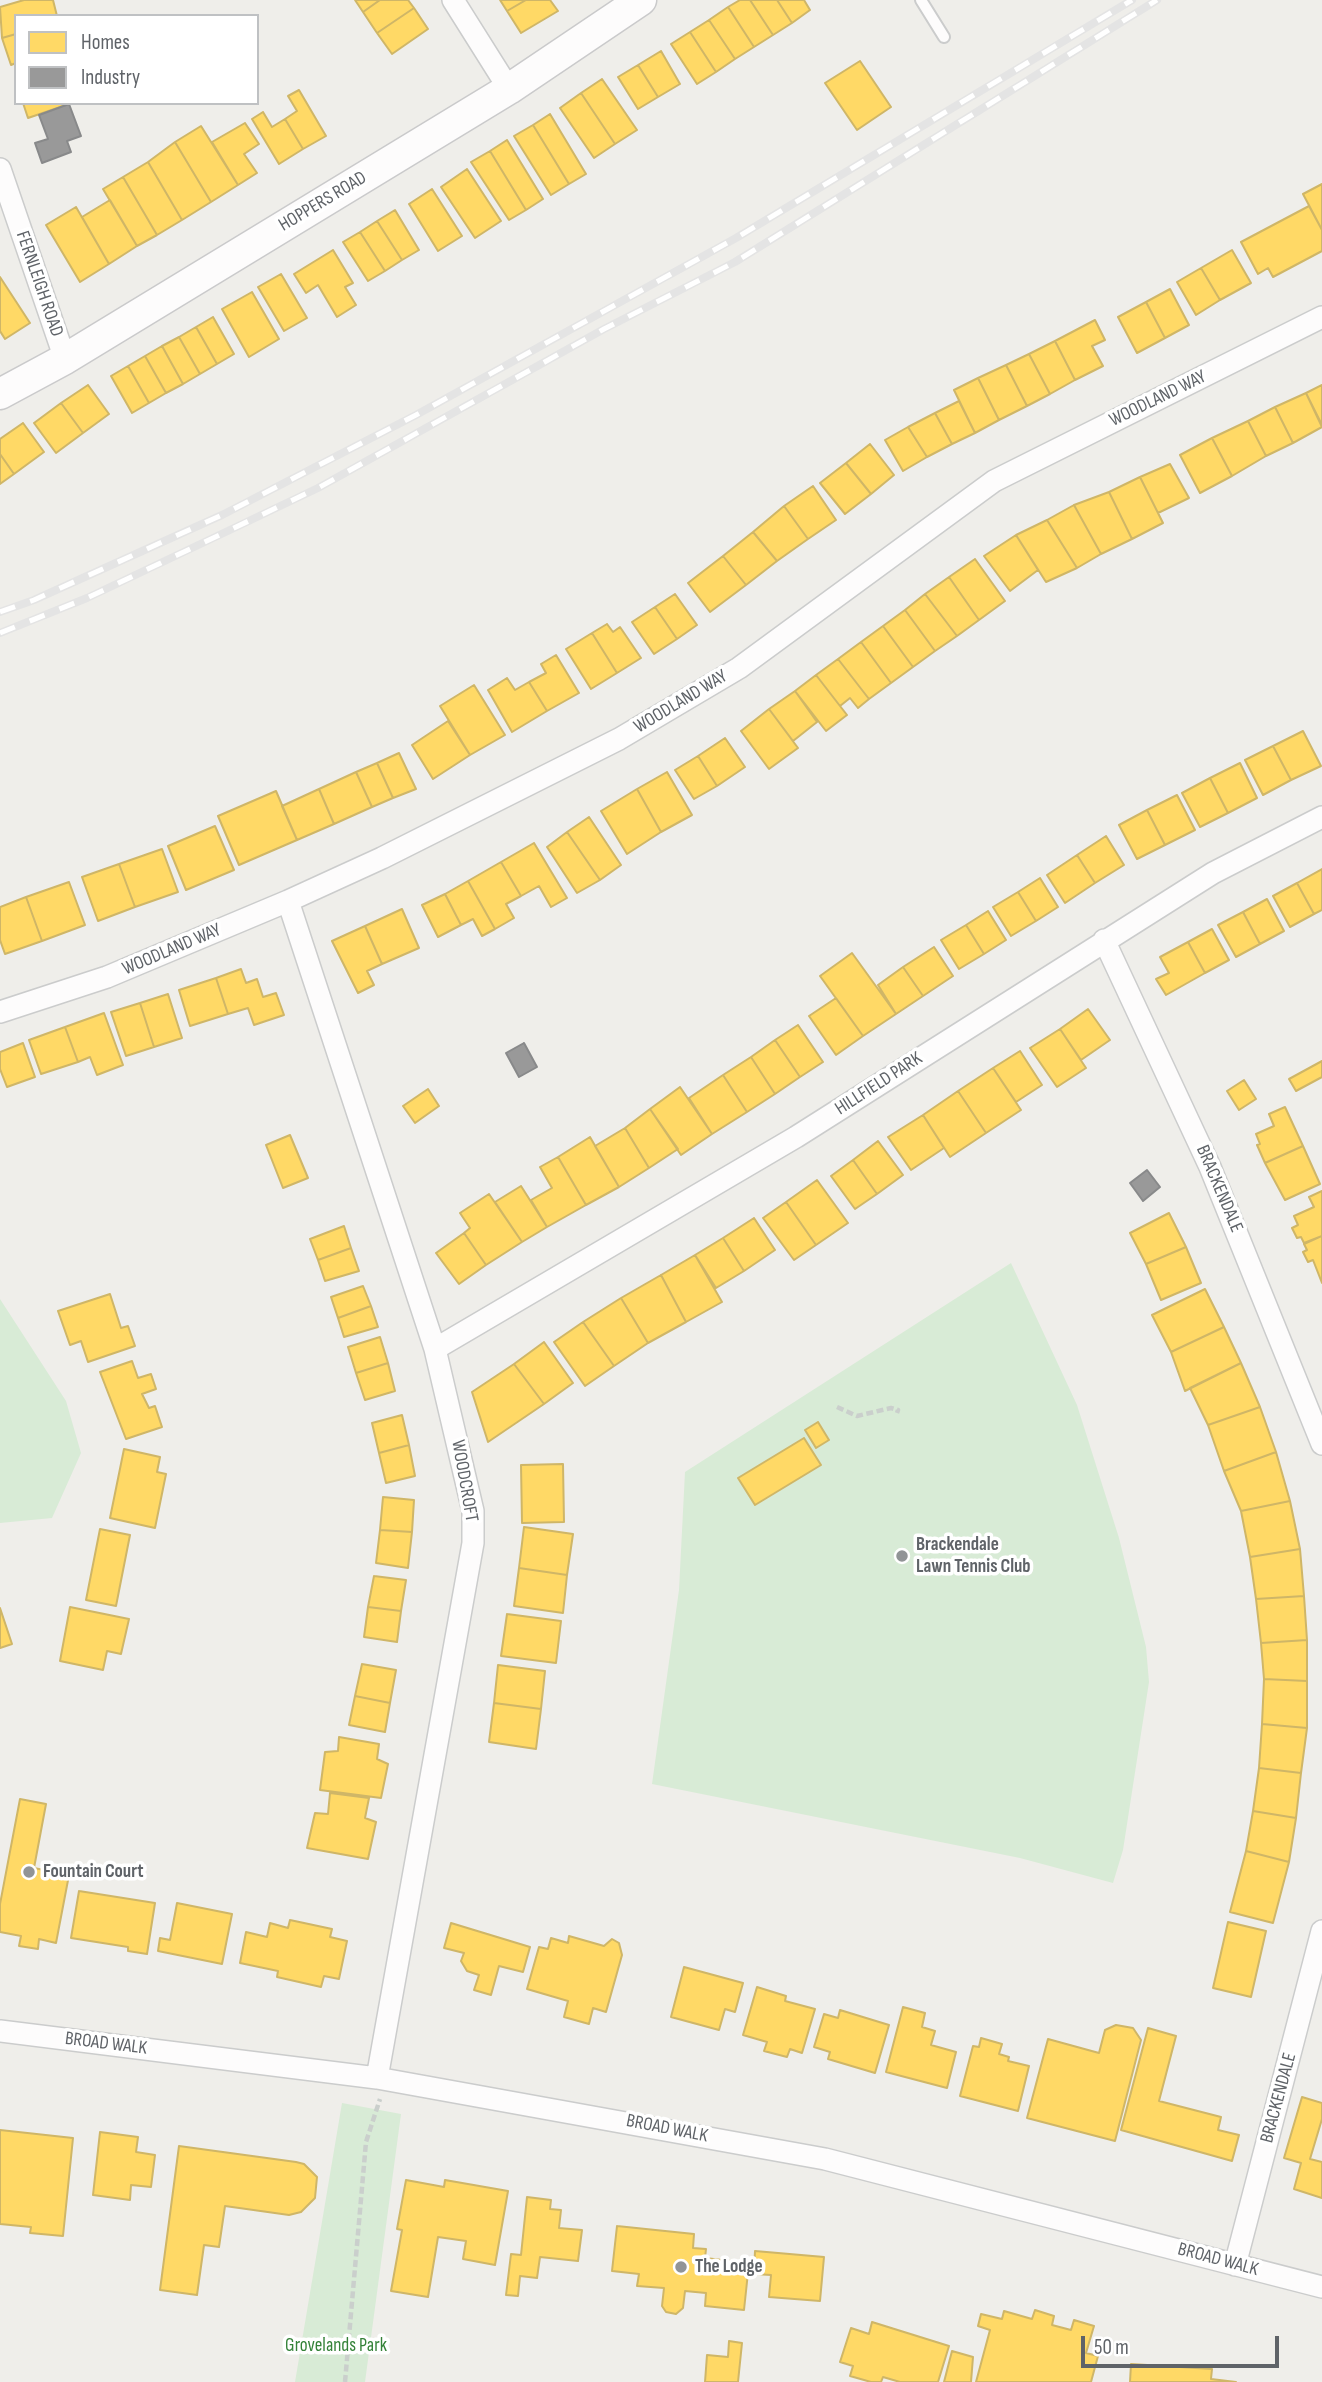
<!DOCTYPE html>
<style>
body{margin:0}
#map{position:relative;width:1322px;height:2382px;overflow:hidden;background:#efeeea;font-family:"Sofia Sans Condensed",sans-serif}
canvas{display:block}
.legend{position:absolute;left:14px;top:14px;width:245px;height:91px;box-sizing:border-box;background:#fff;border:2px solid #bfc1c3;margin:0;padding:9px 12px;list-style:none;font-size:21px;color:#5f6368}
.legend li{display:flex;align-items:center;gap:14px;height:35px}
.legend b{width:35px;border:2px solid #bfc1c3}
.scale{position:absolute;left:1081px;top:2336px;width:198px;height:32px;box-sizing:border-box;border:4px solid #5f6368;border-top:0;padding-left:9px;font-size:21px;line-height:24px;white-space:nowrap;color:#5f6368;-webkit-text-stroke:5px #fff;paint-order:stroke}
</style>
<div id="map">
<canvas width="1322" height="2382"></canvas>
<ul class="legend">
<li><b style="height:19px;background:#ffd966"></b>Homes</li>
<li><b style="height:19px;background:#999"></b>Industry</li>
</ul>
<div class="scale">50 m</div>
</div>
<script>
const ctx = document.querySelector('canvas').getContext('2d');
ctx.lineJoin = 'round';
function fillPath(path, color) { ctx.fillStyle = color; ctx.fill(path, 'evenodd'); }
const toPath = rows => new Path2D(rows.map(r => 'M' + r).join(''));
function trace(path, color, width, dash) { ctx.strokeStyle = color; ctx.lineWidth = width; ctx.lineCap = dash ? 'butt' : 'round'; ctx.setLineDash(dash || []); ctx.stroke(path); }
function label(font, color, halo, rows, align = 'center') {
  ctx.font = font + ' "Sofia Sans Condensed",sans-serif'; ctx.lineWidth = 7; ctx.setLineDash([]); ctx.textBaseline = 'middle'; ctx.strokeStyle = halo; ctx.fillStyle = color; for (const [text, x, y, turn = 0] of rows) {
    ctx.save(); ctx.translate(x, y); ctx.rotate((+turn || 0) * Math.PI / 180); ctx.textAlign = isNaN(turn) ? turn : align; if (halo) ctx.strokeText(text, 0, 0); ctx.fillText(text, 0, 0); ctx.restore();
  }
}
fillPath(toPath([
 [1011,1263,1077,1405,1119,1538,1146,1647,1149,1682,1123,1850,1113,1883,1020,1858,652,1784,679,1590,685,1472],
 [0,1299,66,1401,81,1453,52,1518,0,1523],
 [342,2103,401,2114,365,2382,295,2382]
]), '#d8ebd6');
const homes = toPath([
 [24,0,53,0,57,16,16,16,16,34,2,38,0,7,24,0],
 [355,0,380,0,363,12,355,0],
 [380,0,408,0,414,8,377,33,363,12,380,0],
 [500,0,526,0,507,11,500,0],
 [526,0,550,0,558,11,521,33,507,11,526,0],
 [740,0,750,0,773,35,754,47,728,7,740,0],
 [750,0,777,0,792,23,773,35,750,0],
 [777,0,804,0,810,10,792,23,777,0],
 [728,7,754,47,735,59,709,20,728,7],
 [414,8,428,29,392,54,377,33,414,8],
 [709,20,735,59,716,72,690,32,709,20],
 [690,32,716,72,697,84,671,44,690,32],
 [16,34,16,63,11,65,2,38,16,34],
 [661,51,680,84,658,97,638,65,661,51],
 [860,61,891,107,857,130,825,83,860,61],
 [638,65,658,97,638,109,618,77,638,65],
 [602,79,637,130,615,144,581,93,602,79],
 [299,90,326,136,303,149,285,119,297,111,288,96,299,90],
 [581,93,615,144,594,158,560,108,581,93],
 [23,103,72,103,28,118,23,103],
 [263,112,272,127,285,119,303,149,279,164,252,119,263,112],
 [550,114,586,174,569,184,533,125,550,114],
 [245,123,259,144,244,154,257,173,238,185,212,142,245,123],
 [533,125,569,184,551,195,514,136,533,125],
 [201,126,238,185,211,202,175,142,201,126],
 [507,140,543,199,526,210,490,151,507,140],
 [175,142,211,202,182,220,148,162,175,142],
 [490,151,526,210,509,220,471,162,490,151],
 [148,162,182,220,157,235,123,177,148,162],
 [467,169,501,221,475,238,441,187,467,169],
 [123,177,157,235,137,246,103,189,123,177],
 [1322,184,1322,230,1303,194,1322,184],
 [432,189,462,236,438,251,409,204,432,189],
 [110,200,137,246,109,264,82,217,110,200],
 [1309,206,1322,230,1322,251,1273,277,1268,268,1258,274,1241,242,1309,206],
 [76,207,109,264,80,282,46,225,76,207],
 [395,210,419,250,402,260,377,221,395,210],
 [377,221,402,260,385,271,360,232,377,221],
 [360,232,385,271,368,281,343,242,360,232],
 [333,250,353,283,345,287,356,305,337,317,318,285,306,293,294,274,333,250],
 [1232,250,1251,283,1220,300,1201,268,1232,250],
 [1201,268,1220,300,1196,315,1177,282,1201,268],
 [281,274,307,318,284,331,258,287,281,274],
 [0,277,30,323,5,339,0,331,0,277],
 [1170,289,1189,325,1165,338,1146,302,1170,289],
 [252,292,279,339,249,357,222,309,252,292],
 [1146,302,1165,338,1137,353,1118,317,1146,302],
 [213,317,234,354,217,364,196,327,213,317],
 [1095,320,1105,340,1092,346,1103,366,1075,380,1055,341,1095,320],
 [196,327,217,364,200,374,179,337,196,327],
 [179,337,200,374,183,384,162,346,179,337],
 [1055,341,1075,380,1050,394,1029,354,1055,341],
 [162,346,183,384,166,393,145,356,162,346],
 [1029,354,1050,394,1027,406,1006,365,1029,354],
 [145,356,166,393,149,403,128,366,145,356],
 [1006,365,1027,406,999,420,978,378,1006,365],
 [128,366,149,403,132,413,111,376,128,366],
 [978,378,999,420,975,433,954,390,978,378],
 [88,385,109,414,83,433,61,403,88,385],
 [1322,385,1322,425,1306,393,1322,385],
 [1306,393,1322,427,1293,443,1275,407,1306,393],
 [959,401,975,433,952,444,935,413,959,401],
 [61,403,83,433,56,453,34,423,61,403],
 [1275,407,1293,443,1266,456,1248,421,1275,407],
 [935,413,952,444,927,457,908,427,935,413],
 [1248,421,1266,456,1232,476,1212,438,1248,421],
 [23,423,44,452,14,474,0,454,0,439,23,423],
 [908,427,927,457,903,471,885,440,908,427],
 [1212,438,1232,476,1200,493,1180,455,1212,438],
 [870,444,894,475,871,494,846,463,870,444],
 [0,454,14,474,0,484,0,454],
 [846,463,871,494,845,514,820,483,846,463],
 [1170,464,1189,498,1158,513,1140,477,1170,464],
 [1140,477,1163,523,1132,539,1109,492,1140,477],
 [813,486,836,520,808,539,784,506,813,486],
 [1109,492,1132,539,1101,554,1074,505,1109,492],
 [1074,505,1101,554,1077,568,1047,520,1074,505],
 [784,506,808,539,777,561,753,532,784,506],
 [1047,520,1077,568,1046,582,1016,535,1047,520],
 [753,532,777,561,746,585,723,556,753,532],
 [1016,535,1038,570,1010,591,984,556,1016,535],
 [723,556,746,585,710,612,688,583,723,556],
 [975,559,1005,601,979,620,949,577,975,559],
 [949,577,979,620,957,636,925,594,949,577],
 [675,594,697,625,677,639,655,607,675,594],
 [925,594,957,636,935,651,905,610,925,594],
 [655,607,677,639,654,654,632,622,655,607],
 [905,610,935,651,913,667,883,626,905,610],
 [607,624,613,632,620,627,641,658,617,673,592,633,607,624],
 [883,626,913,667,891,683,861,642,883,626],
 [592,633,617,673,591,689,566,649,592,633],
 [861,642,891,683,869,699,838,659,861,642],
 [556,655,579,693,547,711,529,682,546,673,541,664,556,655],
 [838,659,869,699,858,708,850,698,840,706,816,675,838,659],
 [816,675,847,715,826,731,795,691,816,675],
 [507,678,515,690,529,682,547,711,512,732,488,690,507,678],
 [474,685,505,735,470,755,440,706,474,685],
 [795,691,817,722,793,741,769,709,795,691],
 [769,709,798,748,769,769,741,731,769,709],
 [448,721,470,755,433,779,412,745,448,721],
 [1303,731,1321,766,1291,780,1273,746,1303,731],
 [725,738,745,767,717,786,698,756,725,738],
 [1273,746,1291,780,1263,795,1245,760,1273,746],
 [399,753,416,789,393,798,377,763,399,753],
 [698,756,717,786,694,799,675,770,698,756],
 [377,763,393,798,372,807,356,772,377,763],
 [1240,763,1257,798,1228,813,1210,778,1240,763],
 [356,772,372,807,334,824,319,789,356,772],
 [667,772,692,815,661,832,637,789,667,772],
 [1210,778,1228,813,1200,827,1182,793,1210,778],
 [319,789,334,824,297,840,282,806,319,789],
 [637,789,661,832,627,854,601,811,637,789],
 [276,791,297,840,239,865,218,816,276,791],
 [1177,795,1195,830,1165,845,1147,810,1177,795],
 [1147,810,1165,845,1137,859,1119,825,1147,810],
 [589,817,621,865,600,880,567,832,589,817],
 [215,826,234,870,186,890,168,846,215,826],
 [567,832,600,880,577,893,547,847,567,832],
 [1106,836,1124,865,1095,883,1077,855,1106,836],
 [534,843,567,898,551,907,539,886,521,896,501,862,534,843],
 [162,849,178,892,135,907,119,864,162,849],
 [1077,855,1095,883,1065,903,1047,875,1077,855],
 [501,862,521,896,506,904,514,918,495,929,468,881,501,862],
 [119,864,135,907,98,921,82,877,119,864],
 [1322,869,1322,910,1314,914,1297,883,1322,869],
 [1040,878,1058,907,1036,921,1018,892,1040,878],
 [468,881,495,929,482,936,473,919,461,925,445,894,468,881],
 [69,882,85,925,42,941,26,897,69,882],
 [1297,883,1314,914,1290,927,1273,896,1297,883],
 [1018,892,1036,921,1011,936,993,907,1018,892],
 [445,894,461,925,438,937,422,905,445,894],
 [26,897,42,941,5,954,0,940,0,907,26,897],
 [1267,899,1284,931,1260,944,1243,912,1267,899],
 [402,909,419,948,382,964,365,926,402,909],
 [988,911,1006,940,984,954,966,925,988,911],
 [1243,912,1260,944,1236,957,1218,925,1243,912],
 [966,925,984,954,959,969,941,940,966,925],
 [365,926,382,964,367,971,374,985,358,993,332,941,365,926],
 [1212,929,1229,960,1205,973,1188,942,1212,929],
 [1188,942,1205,973,1166,995,1156,979,1169,973,1160,957,1188,942],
 [934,947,953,976,923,996,903,967,934,947],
 [852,953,896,1014,863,1036,820,976,852,953],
 [903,967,923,996,896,1014,878,985,903,967],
 [241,969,246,983,257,979,263,997,276,993,284,1015,254,1025,248,1008,228,1014,216,978,241,969],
 [216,978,228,1014,190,1026,179,990,216,978],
 [168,994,182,1038,154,1047,140,1003,168,994],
 [836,998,863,1036,836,1055,809,1016,836,998],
 [140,1003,154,1047,126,1056,111,1012,140,1003],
 [1088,1009,1110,1040,1081,1060,1060,1029,1088,1009],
 [104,1013,123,1065,97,1075,90,1057,78,1062,65,1027,104,1013],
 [798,1025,823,1062,800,1077,775,1040,798,1025],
 [65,1027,78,1062,41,1074,29,1040,65,1027],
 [1060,1029,1086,1068,1057,1087,1030,1048,1060,1029],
 [775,1040,800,1077,775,1094,751,1057,775,1040],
 [23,1043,35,1077,7,1087,0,1069,0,1052,23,1043],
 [1020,1051,1042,1085,1016,1102,993,1068,1020,1051],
 [751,1057,775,1094,747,1112,723,1075,751,1057],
 [1322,1061,1322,1077,1296,1091,1289,1079,1322,1061],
 [993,1068,1021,1110,986,1133,958,1091,993,1068],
 [723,1075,747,1112,712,1134,689,1098,723,1075],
 [1244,1080,1256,1099,1239,1110,1227,1091,1244,1080],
 [680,1087,712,1134,681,1155,650,1109,680,1087],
 [428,1089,439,1106,415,1123,403,1106,428,1089],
 [958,1091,986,1133,950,1157,923,1115,958,1091],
 [1285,1107,1303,1146,1265,1163,1257,1145,1260,1144,1256,1134,1274,1126,1269,1114,1285,1107],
 [650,1109,678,1149,649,1168,625,1128,650,1109],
 [923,1115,944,1148,911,1170,888,1137,923,1115],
 [625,1128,649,1168,619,1187,595,1146,625,1128],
 [290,1135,308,1178,283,1188,266,1145,290,1135],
 [590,1137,619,1187,586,1205,558,1157,590,1137],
 [878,1141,903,1175,877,1194,853,1160,878,1141],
 [1303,1146,1320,1184,1285,1200,1265,1163,1303,1146],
 [558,1157,586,1205,547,1227,531,1200,552,1188,540,1167,558,1157],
 [853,1160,877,1194,855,1209,831,1176,853,1160],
 [817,1180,848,1223,816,1245,786,1202,817,1180],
 [521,1186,547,1227,522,1242,495,1202,521,1186],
 [1322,1191,1322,1236,1304,1243,1301,1237,1297,1238,1292,1228,1298,1225,1294,1216,1314,1207,1309,1197,1322,1191],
 [489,1194,522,1242,486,1265,464,1233,470,1228,460,1213,489,1194],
 [786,1202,816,1245,794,1260,763,1218,786,1202],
 [1169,1213,1186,1247,1146,1264,1130,1233,1169,1213],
 [754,1218,775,1250,744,1271,723,1238,754,1218],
 [344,1226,351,1248,318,1260,310,1239,344,1226],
 [464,1233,486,1265,459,1284,436,1253,464,1233],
 [1322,1236,1322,1283,1313,1260,1308,1262,1303,1252,1307,1250,1304,1244,1322,1236],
 [723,1238,744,1271,716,1288,695,1255,723,1238],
 [1186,1247,1201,1283,1161,1300,1146,1264,1186,1247],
 [351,1248,359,1271,325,1281,318,1260,351,1248],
 [695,1255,722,1302,686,1322,661,1275,695,1255],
 [661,1275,686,1322,648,1343,621,1298,661,1275],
 [363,1286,371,1306,338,1318,331,1297,363,1286],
 [1205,1289,1224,1327,1171,1352,1152,1315,1205,1289],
 [110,1294,121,1328,128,1326,135,1346,88,1362,81,1341,70,1345,58,1311,110,1294],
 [621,1298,648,1343,614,1366,583,1322,621,1298],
 [371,1306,378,1327,344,1337,338,1318,371,1306],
 [583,1322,614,1366,585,1386,554,1342,583,1322],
 [1224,1327,1241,1363,1185,1391,1171,1352,1224,1327],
 [380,1337,388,1363,356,1373,348,1347,380,1337],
 [544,1342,573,1383,544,1404,514,1364,544,1342],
 [132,1361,138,1378,151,1374,156,1389,142,1394,149,1408,155,1406,162,1427,126,1439,100,1372,132,1361],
 [388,1363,395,1391,365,1400,356,1373,388,1363],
 [1241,1363,1260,1407,1208,1425,1190,1388,1241,1363],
 [514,1364,544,1404,488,1442,472,1392,514,1364],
 [1260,1407,1276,1452,1224,1471,1208,1425,1260,1407],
 [402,1415,409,1445,379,1453,372,1423,402,1415],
 [818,1422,829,1440,816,1448,805,1430,818,1422],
 [804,1438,821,1465,755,1505,738,1478,804,1438],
 [409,1445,415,1476,386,1483,379,1453,409,1445],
 [124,1449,160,1457,157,1472,166,1474,155,1528,110,1518,124,1449],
 [1276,1452,1290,1501,1241,1511,1224,1471,1276,1452],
 [563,1464,564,1522,522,1523,521,1465,563,1464],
 [383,1497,414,1500,412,1532,380,1530,383,1497],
 [1290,1501,1300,1549,1250,1557,1241,1511,1290,1501],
 [524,1527,573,1534,567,1575,519,1568,524,1527],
 [100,1529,130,1535,116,1606,86,1600,100,1529],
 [380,1530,412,1532,408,1568,376,1563,380,1530],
 [1300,1549,1304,1596,1256,1599,1250,1557,1300,1549],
 [519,1568,567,1575,563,1613,514,1606,519,1568],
 [374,1576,406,1580,401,1611,368,1607,374,1576],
 [1304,1596,1307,1640,1261,1643,1256,1599,1304,1596],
 [70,1607,129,1619,121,1654,107,1651,103,1670,60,1661,70,1607],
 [368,1607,401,1611,397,1642,364,1637,368,1607],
 [0,1608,12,1644,0,1648,0,1608],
 [507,1614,561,1621,556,1663,501,1656,507,1614],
 [1307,1640,1307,1681,1264,1679,1261,1643,1307,1640],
 [362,1664,396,1670,390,1703,355,1696,362,1664],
 [498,1665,545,1671,541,1709,494,1703,498,1665],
 [1264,1679,1307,1681,1307,1728,1262,1724,1264,1679],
 [355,1696,390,1703,385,1732,349,1725,355,1696],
 [494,1703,541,1709,536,1749,489,1742,494,1703],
 [1262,1724,1307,1728,1301,1773,1259,1768,1262,1724],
 [339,1737,379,1744,377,1759,388,1764,381,1798,320,1790,325,1752,338,1751,339,1737],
 [1259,1768,1301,1773,1296,1818,1253,1811,1259,1768],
 [330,1793,369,1798,365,1818,376,1822,368,1859,307,1848,315,1813,328,1814,330,1793],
 [20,1799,46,1804,34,1868,69,1875,56,1943,39,1939,38,1949,19,1946,21,1936,0,1932,0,1904,20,1799],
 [1253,1811,1296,1818,1289,1862,1246,1851,1253,1811],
 [1246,1851,1289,1862,1273,1923,1230,1912,1246,1851],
 [79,1891,155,1903,147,1954,128,1951,128,1947,71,1938,79,1891],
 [177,1903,232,1914,222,1964,158,1951,160,1938,170,1940,177,1903],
 [290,1920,332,1929,330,1937,347,1941,339,1979,324,1976,321,1987,277,1977,278,1971,240,1963,246,1932,267,1937,270,1923,288,1928,290,1920],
 [1228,1922,1266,1931,1251,1997,1213,1988,1228,1922],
 [451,1923,530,1947,523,1972,499,1966,491,1995,474,1990,479,1975,467,1971,461,1961,464,1953,444,1948,451,1923],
 [569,1936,604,1946,612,1939,619,1943,622,1955,606,2012,593,2008,589,2024,564,2017,568,2001,527,1989,539,1947,548,1949,551,1938,568,1943,569,1936],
 [684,1967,743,1983,735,2012,725,2009,719,2030,671,2017,684,1967],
 [757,1987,786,1996,785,2001,815,2009,802,2053,790,2049,787,2057,764,2051,767,2042,743,2035,757,1987],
 [903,2007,925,2013,922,2027,935,2031,931,2045,956,2052,947,2088,886,2072,903,2007],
 [840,2010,889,2025,875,2073,828,2059,830,2052,814,2047,824,2014,838,2018,840,2010],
 [1116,2025,1133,2028,1141,2040,1115,2141,1027,2118,1048,2039,1099,2053,1105,2030,1116,2025],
 [1148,2028,1176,2036,1159,2101,1221,2117,1218,2130,1239,2135,1232,2161,1121,2130,1148,2028],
 [981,2038,1002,2044,999,2054,1009,2057,1008,2061,1029,2066,1018,2111,960,2096,973,2046,979,2047,981,2038],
 [1302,2097,1322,2103,1322,2119,1310,2159,1322,2162,1322,2198,1294,2189,1301,2163,1284,2158,1302,2097],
 [0,2130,73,2138,63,2236,30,2233,31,2227,0,2224,0,2130],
 [100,2132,138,2137,136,2152,155,2155,151,2187,131,2185,130,2200,93,2195,100,2132],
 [179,2146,296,2162,304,2164,317,2177,315,2198,301,2212,289,2215,225,2206,219,2247,204,2245,197,2295,160,2290,179,2146],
 [406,2180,444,2187,445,2180,508,2191,495,2265,463,2259,466,2241,438,2237,428,2297,391,2291,402,2230,397,2229,406,2180],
 [527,2197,551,2200,550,2209,561,2210,559,2228,582,2230,578,2261,540,2257,537,2278,520,2276,518,2296,506,2295,511,2254,521,2255,527,2197],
 [617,2226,694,2234,693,2248,706,2249,705,2258,749,2263,744,2310,705,2306,706,2293,685,2291,683,2308,676,2314,666,2312,662,2306,664,2288,637,2286,639,2274,612,2271,617,2226],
 [755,2251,824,2257,820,2301,769,2297,771,2275,754,2274,755,2251],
 [1035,2310,1054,2316,1052,2325,1071,2330,1074,2320,1094,2326,1086,2353,1098,2356,1091,2382,976,2382,990,2330,978,2326,981,2314,1002,2319,1004,2311,1032,2319,1035,2310],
 [872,2322,949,2346,938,2382,900,2382,883,2377,881,2382,871,2382,850,2376,853,2366,840,2362,851,2328,869,2334,872,2322],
 [729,2341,742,2343,738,2382,705,2382,707,2355,728,2357,729,2341],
 [952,2351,973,2357,971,2382,944,2382,952,2351],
 [1131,2364,1212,2369,1211,2379,1236,2382,1130,2382,1131,2364]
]);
fillPath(homes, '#ffd966');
trace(homes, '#cfb667', 2);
const industry = toPath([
 [69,104,81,136,67,141,71,152,42,163,35,143,48,139,39,115,69,104],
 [524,1043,537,1067,519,1077,506,1053,524,1043],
 [1147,1170,1160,1187,1143,1201,1130,1183,1147,1170]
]);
fillPath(industry, '#999');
trace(industry, '#88898a', 2);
const lane = toPath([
 [921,0,944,37]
]);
const street = toPath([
 [453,0,509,89],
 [0,169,65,359],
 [288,901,435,1349,473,1511,473,1543,377,2078],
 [1104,940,1210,1167,1322,1444],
 [0,1012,107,977,288,901,382,858,619,739,739,668,994,481,1322,317],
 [435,1349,796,1137,1213,873,1322,817],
 [0,2031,377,2078,825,2159,1322,2287],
 [1235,2265,1322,1931]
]);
const secondary = toPath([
 [0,394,65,359,509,89,641,0]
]);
trace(lane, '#cbcccc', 14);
trace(street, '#cbcccc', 24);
trace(secondary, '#cacacb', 33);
trace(toPath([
 [837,1407,857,1416,891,1408,898,1410,897,1413],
 [345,2382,366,2142,380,2099]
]), '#cacfcc', 4.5, [7, 3.5]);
trace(lane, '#fdfcfc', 10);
trace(street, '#fdfcfc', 21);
trace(secondary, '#fdfcfc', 30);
const rail = toPath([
 [0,612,34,600,222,515,416,415,736,238,1132,0],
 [0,633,87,598,318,488,604,329,735,262,1157,0]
]);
trace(rail, '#e4e4e4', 8);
trace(rail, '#fff', 5, [16]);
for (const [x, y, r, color] of [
 [902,1556,7,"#919496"],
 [29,1872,7,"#919496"],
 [681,2267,7,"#919496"]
]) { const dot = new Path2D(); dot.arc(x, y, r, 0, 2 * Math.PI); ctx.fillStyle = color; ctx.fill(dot); trace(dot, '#fff', 2.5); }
label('19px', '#5f6368', '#fff', [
 ["HOPPERS ROAD",323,202,-31],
 ["FERNLEIGH ROAD",39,284,71],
 ["WOODLAND WAY",1158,399,-26],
 ["WOODLAND WAY",681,702,-31],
 ["WOODLAND WAY",172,950,-23],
 ["HILLFIELD PARK",879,1084,-33],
 ["BRACKENDALE",1219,1189,67],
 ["WOODCROFT",464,1481,80],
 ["BROAD WALK",106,2044,7],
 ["BRACKENDALE",1279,2098,-75],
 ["BROAD WALK",667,2129,11],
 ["BROAD WALK",1218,2260,15]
]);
label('bold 19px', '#5f6368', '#fff', [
 ["Brackendale",916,1545],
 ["Lawn Tennis Club",916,1567],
 ["Fountain Court",43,1872],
 ["The Lodge",695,2267]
], 'left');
label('19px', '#348238', '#fff', [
 ["Grovelands Park",336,2346]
]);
</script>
